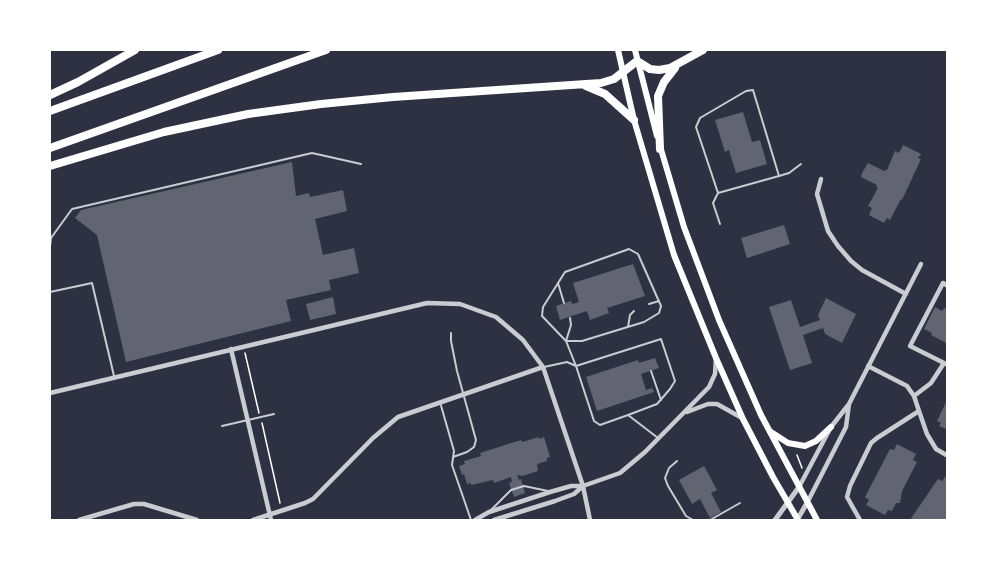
<!DOCTYPE html>
<style>
body{margin:0}
#map{position:relative;width:997px;height:570px;overflow:hidden;background:#2d3142;font-family:"Archivo Narrow",sans-serif}
canvas{display:block}
.frame{position:absolute;inset:0;border:51px solid #fff;pointer-events:none}
</style>
<div id="map">
<canvas width="997" height="570"></canvas>
<div class="frame"></div>
</div>
<script>
const ctx = document.querySelector('canvas').getContext('2d');
ctx.lineJoin = 'round';
function fillPath(path, color) { ctx.fillStyle = color; ctx.fill(path, 'evenodd'); }
const toPath = rows => new Path2D(rows.map(r => 'M' + r).join(''));
function trace(path, color, width, dash) { ctx.strokeStyle = color; ctx.lineWidth = width; ctx.lineCap = dash ? 'butt' : 'round'; ctx.setLineDash(dash || []); ctx.stroke(path); }
fillPath(toPath([
 [743,112,752,142,760,140,767,164,736,173,729,150,725,152,715,120],
 [903,145,921,154,918,158,921,159,902,200,901,199,890,220,887,218,884,223,869,215,872,208,868,206,878,188,876,187,877,185,861,177,862,173,868,163,884,171,887,170,895,151,899,153],
 [292,162,296,196,309,193,310,197,343,190,347,211,315,219,323,255,354,248,359,273,329,280,331,290,286,300,291,321,126,362,97,235,75,218,81,210],
 [784,225,790,244,747,258,741,238],
 [633,264,645,296,607,308,609,313,590,320,587,311,560,320,556,306,571,301,572,304,579,302,573,283],
 [333,297,336,314,310,320,306,304],
 [826,298,856,314,842,343,825,334,823,328,803,335,812,363,790,370,769,307,791,300,800,327,820,320,818,315],
 [935,307,942,311,944,308,948,310,948,344,931,335,932,333,924,329],
 [655,358,659,368,641,374,646,390,652,388,654,392,597,411,586,377,638,360,639,363],
 [948,398,948,430,939,426,941,423,937,421],
 [539,437,539,439,544,437,550,457,547,458,547,461,537,464,538,471,523,476,517,475,519,480,521,479,525,493,514,497,509,483,512,482,511,477,494,483,493,480,471,485,471,483,467,484,464,474,462,475,459,466,465,464,464,461,481,456,480,453,521,440,522,442],
 [897,444,916,454,913,460,917,462,902,491,900,503,896,503,892,511,888,510,885,515,866,505,869,500,865,497,890,449,894,450],
 [704,466,717,490,711,493,721,512,710,518,700,499,692,504,679,480],
 [946,476,948,477,946,520,910,520,938,479,942,481]
]), '#626471');
trace(toPath([
 [245,353,259,413],
 [262,423,280,503],
 [797,455,802,468]
]), '#fff', 1.5);
trace(toPath([
 [718,193,779,176],
 [720,224,713,203,718,193,696,127,700,118,746,91,753,90,779,176,789,173,801,164],
 [50,246,51,238,72,209,312,153,361,164],
 [558,283,564,303],
 [50,292,92,283,114,376],
 [649,304,659,301],
 [570,318,571,325,566,341,582,341,644,322,659,313,661,306,638,254,629,249,565,272,543,307,542,316,566,341,576,366,661,339,675,381,670,389,657,404,628,415],
 [628,327,630,315,634,311],
 [451,333,451,341,457,371,476,440,474,447,467,452,453,457],
 [544,367,567,362,576,366,594,421,600,425,628,415,658,438],
 [651,371,661,400],
 [440,402,454,451,452,465,471,520],
 [222,426,274,414],
 [677,461,669,468,665,478,668,486,686,516,693,520],
 [491,510,511,490,524,486,548,491],
 [710,520,740,503]
]), '#caccd0', 2);
trace(toPath([
 [821,179,817,194,828,231,838,246,851,261,862,270,906,294],
 [948,286,943,283,910,346,948,365],
 [231,349,271,520],
 [868,366,907,386,914,396,919,411],
 [50,393,427,303,460,304,496,317,523,340,543,367,583,486,590,520],
 [914,396,931,383,944,363],
 [687,412,708,404,717,404,742,418],
 [799,487,831,427,849,404,921,264],
 [807,503,846,427,849,404],
 [79,520,134,504,144,504,197,520],
 [253,520,305,503,313,499,373,438,398,417,543,367],
 [475,520,489,512,550,492,571,486,583,486],
 [494,520,555,501,574,494,583,486,620,473,645,452,709,387,715,374,716,358],
 [860,520,847,497,850,486,871,443,877,438,919,411,927,434,936,449,948,456]
]), '#caccd0', 4.5);
trace(toPath([
 [775,520,799,487],
 [797,520,807,503]
]), '#caccd0', 5);
trace(toPath([
 [618,50,634,120,674,255,716,358,743,419,773,477,798,520],
 [635,50,657,136],
 [660,146,684,227,719,320,761,415,817,520],
 [771,432,788,443,805,446,816,441,831,427]
]), '#fff', 6);
trace(toPath([
 [586,86,605,94,634,120],
 [50,95,78,82,135,50],
 [50,111,218,50],
 [50,148,326,50],
 [660,149,658,96,664,82,675,68],
 [50,166,164,132,248,114,321,104,393,97,601,83,614,79,637,61,650,69,659,70,670,68,703,50]
]), '#fff', 8);
</script>
